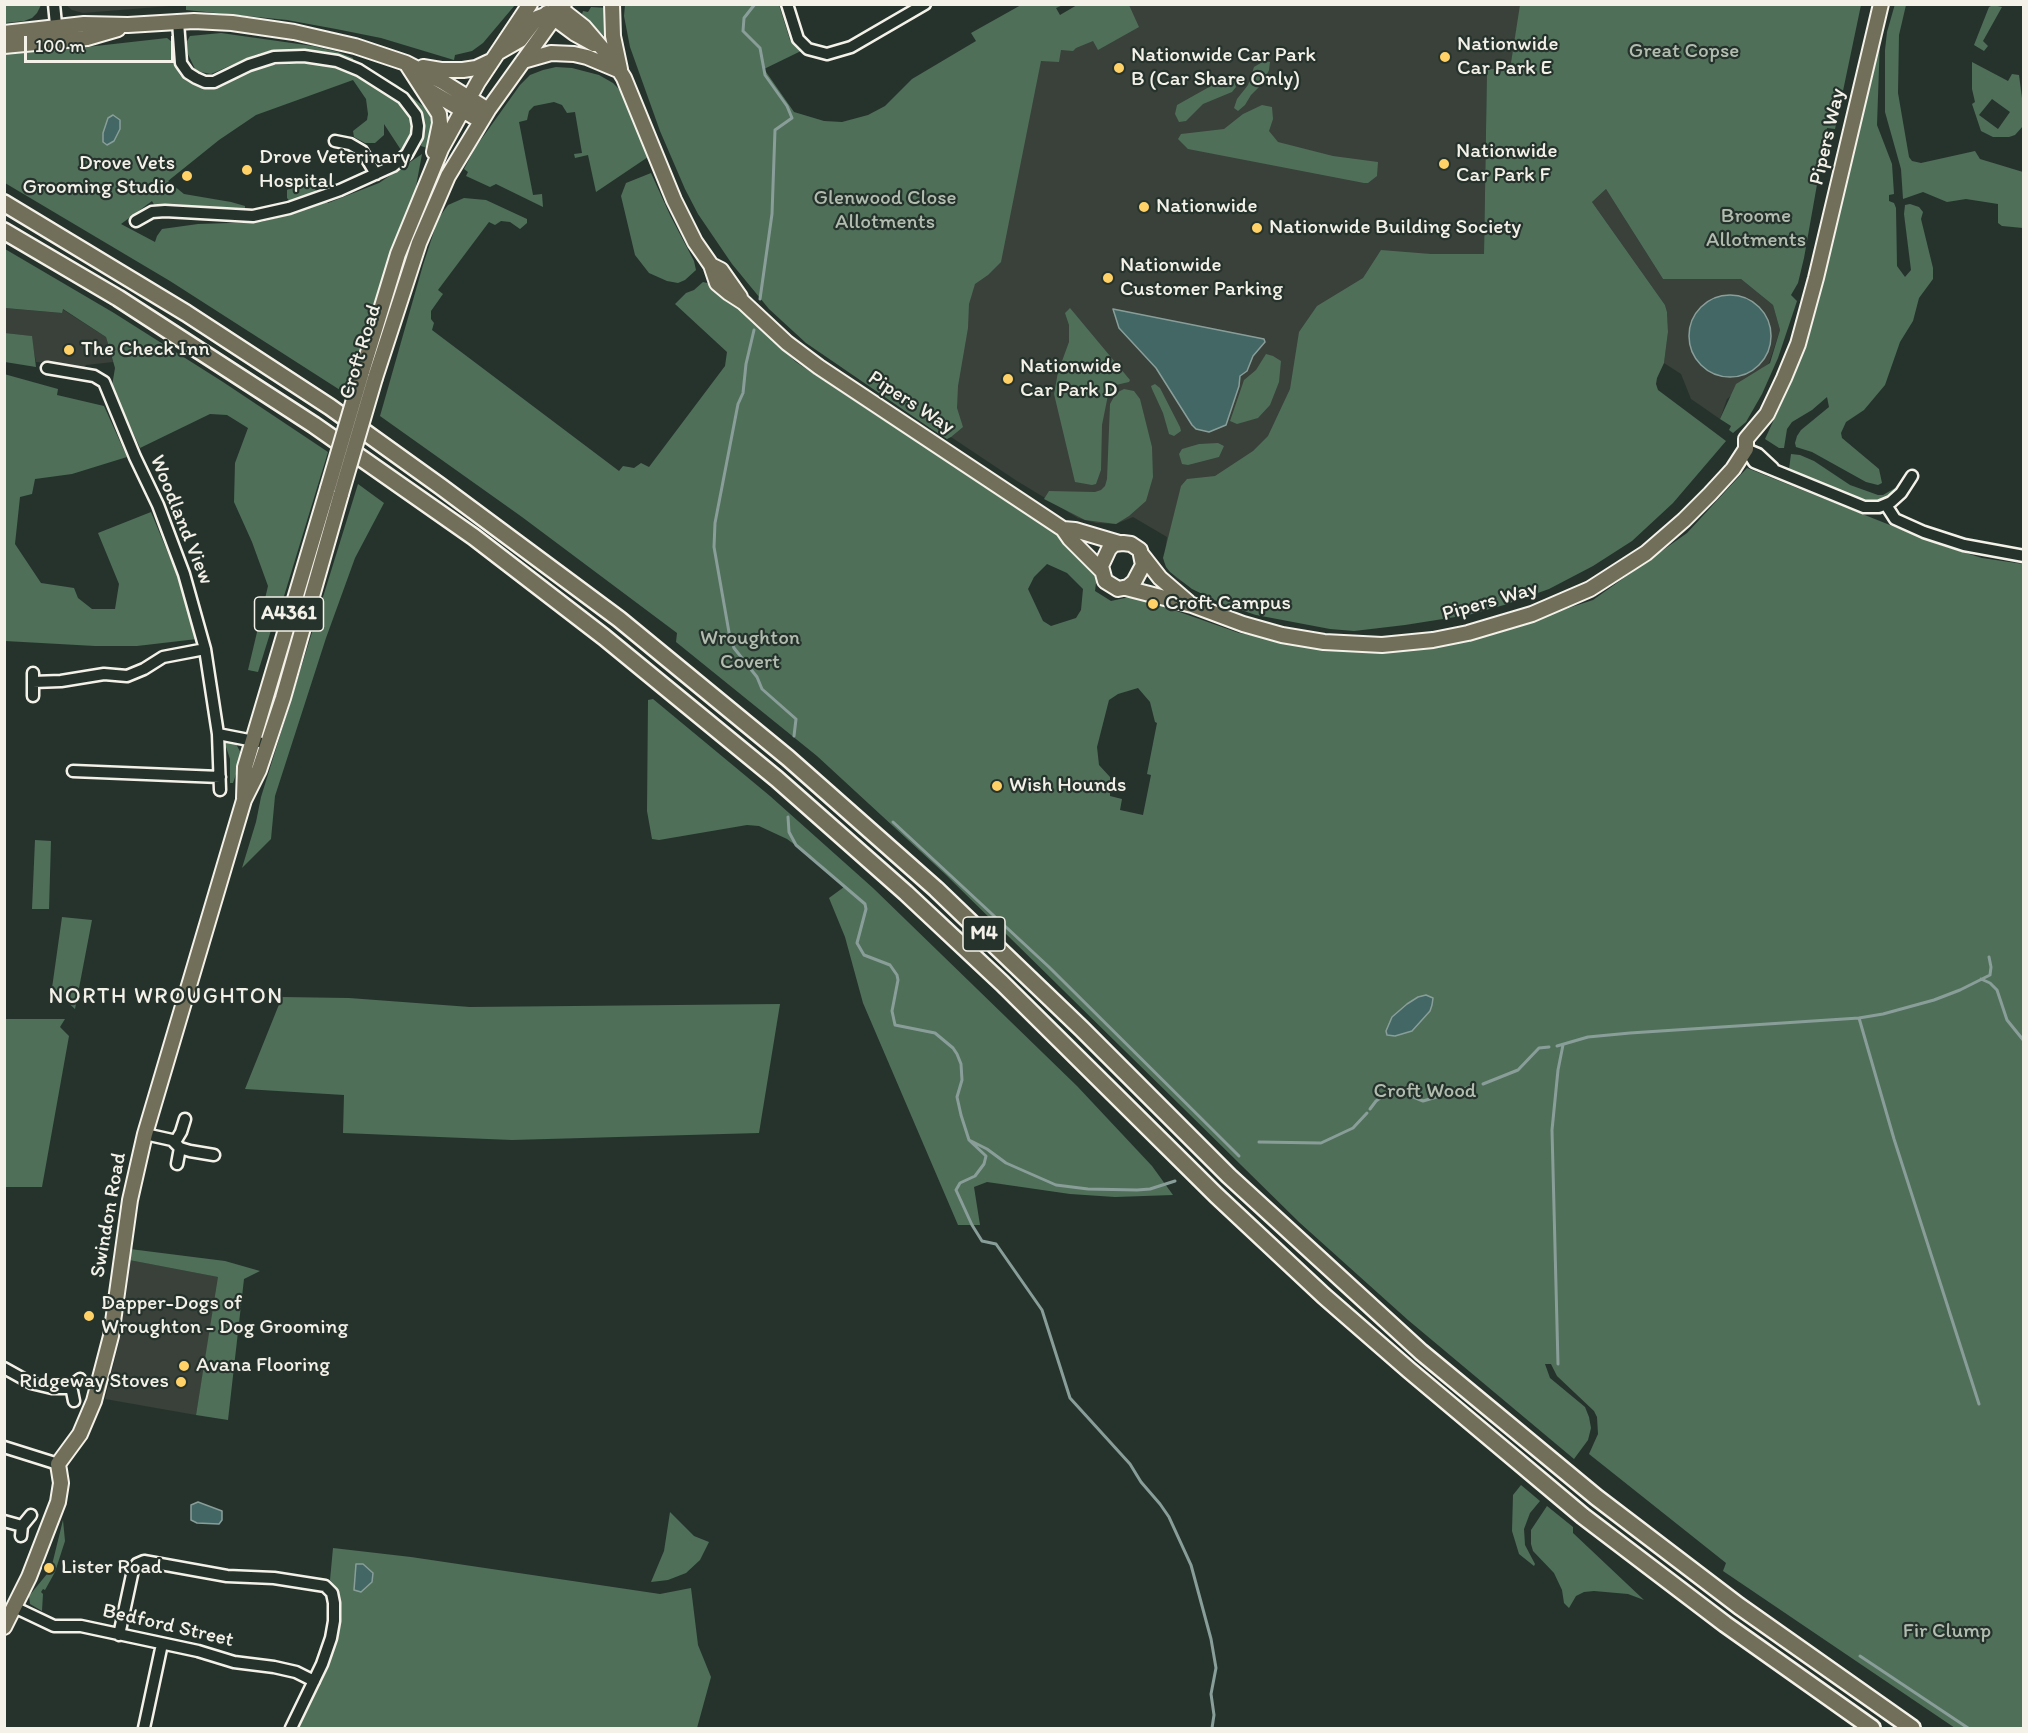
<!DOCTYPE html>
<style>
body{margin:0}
#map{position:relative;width:2028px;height:1733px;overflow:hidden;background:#26332d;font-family:Itim,sans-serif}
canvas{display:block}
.frame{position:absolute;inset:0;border:6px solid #f4f1e8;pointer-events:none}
.scale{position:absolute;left:24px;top:36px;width:150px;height:27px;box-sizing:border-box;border:3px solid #f4f1e8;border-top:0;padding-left:8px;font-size:18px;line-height:21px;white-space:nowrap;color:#f4f1e8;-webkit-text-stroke:4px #26332d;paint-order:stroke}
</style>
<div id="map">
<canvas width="2028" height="1733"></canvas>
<div class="frame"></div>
<div class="scale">100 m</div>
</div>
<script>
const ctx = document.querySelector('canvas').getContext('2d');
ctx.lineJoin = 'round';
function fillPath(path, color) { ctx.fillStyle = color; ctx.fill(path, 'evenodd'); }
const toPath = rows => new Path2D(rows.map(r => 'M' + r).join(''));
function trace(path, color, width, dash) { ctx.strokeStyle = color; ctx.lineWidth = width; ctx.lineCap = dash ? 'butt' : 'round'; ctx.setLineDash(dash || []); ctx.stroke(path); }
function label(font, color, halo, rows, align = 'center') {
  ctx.font = font + ' Itim,sans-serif'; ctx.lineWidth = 4.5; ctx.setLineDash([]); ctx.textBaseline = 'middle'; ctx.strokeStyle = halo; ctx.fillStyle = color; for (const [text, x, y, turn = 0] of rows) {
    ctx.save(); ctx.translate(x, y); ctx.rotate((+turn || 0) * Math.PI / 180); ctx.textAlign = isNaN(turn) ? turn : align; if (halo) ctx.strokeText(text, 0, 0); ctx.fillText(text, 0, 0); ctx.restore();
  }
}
fillPath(toPath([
 [66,5,182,5,83,13,72,10],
 [1107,5,1520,5,1521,6,1510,69,1487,69,1484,254,1477,254,1256,615,1215,601,1176,578,1164,562,1167,537,1133,517,1116,524,1096,523,1078,518,1017,481,951,437,943,423,942,392,1031,49],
 [1606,189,1663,279,1741,279,1773,305,1780,330,1769,363,1727,399,1720,419,1691,399,1681,374,1664,363,1668,332,1667,312,1665,305,1592,202],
 [4,308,61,313,62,309,106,337,113,362,86,365,83,369,60,366,56,363,36,362,31,336,5,333],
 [129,1260,219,1277,196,1415,105,1399,119,1342,127,1289]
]), '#3a403a');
fillPath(toPath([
 [5,4,41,4,41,5,37,13,32,18,24,21,5,23],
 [1895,4,1906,5,1899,35,1898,93,1909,157,1912,161,1921,163,1975,151,1980,159,2023,172,2023,228,2002,226,1998,223,1998,204,1966,199,1947,202,1923,192,1903,199,1901,169,1885,112,1885,50,1887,32],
 [186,5,515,4,515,5,483,43,472,51,455,55,454,60,381,38,336,29,287,20,186,10],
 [625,5,779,5,790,40,801,51,764,69,794,112,824,121,842,122,868,115,885,106,912,79,976,41,971,33,1021,5,1063,5,1056,8,1060,15,1077,5,1129,5,1139,27,1098,50,1093,41,1076,48,1073,51,1061,50,1059,62,1041,61,1001,262,988,275,975,284,969,304,968,328,958,386,957,408,963,427,951,437,947,439,930,428,806,343,769,309,732,264,698,214,685,189,660,131,630,47,624,16],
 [1520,5,1861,5,1835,129,1827,128,1804,258,1798,283,1791,295,1797,301,1778,358,1762,394,1746,422,1733,433,1729,430,1731,426,1720,419,1736,384,1770,363,1780,330,1773,305,1741,279,1663,279,1606,189,1592,202,1665,305,1667,312,1668,332,1664,363,1657,378,1656,384,1658,390,1726,441,1673,503,1632,541,1593,566,1549,589,1504,605,1468,615,1405,625,1354,631,1330,629,1256,615,1223,604,1192,589,1170,572,1166,567,1163,558,1181,486,1187,479,1215,476,1253,451,1268,436,1290,389,1299,332,1317,306,1363,278,1381,250,1431,254,1484,254,1487,69,1510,69],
 [1993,5,2002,7,1983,41,1988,46,1984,51,1974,45,1989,7],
 [591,7,608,8,607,39,582,14,583,11,588,12],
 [221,33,313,46,338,52,353,58,353,60,313,51,292,50,269,51,255,55,211,74,196,71,187,52,186,43,190,36],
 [167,38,172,42,174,61,180,75,187,81,201,87,211,88,221,86,250,71,270,65,315,63,328,65,351,72,389,93,408,108,415,127,405,151,401,150,384,124,384,135,375,143,365,143,354,137,353,131,367,120,368,114,366,99,353,80,256,115,219,140,168,181,184,194,231,202,245,206,245,211,157,210,152,201,121,224,155,242,157,236,162,229,198,224,261,222,299,212,287,198,287,190,295,184,311,185,328,203,379,183,422,154,414,197,345,389,340,390,170,281,5,183,5,53,87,47],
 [1880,39,1877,125,1892,164,1894,194,1889,195,1889,201,1894,203,1896,208,1897,266,1905,277,1911,270,1904,214,1905,205,1910,204,1919,207,1923,212,1921,219,1933,268,1933,279,1919,298,1913,321,1900,342,1885,385,1864,410,1846,422,1841,433,1842,438,1879,469,1882,483,1878,485,1866,482,1812,452,1796,447,1795,443,1797,436,1801,430,1829,407,1827,397,1812,410,1792,422,1787,429,1784,448,1779,448,1765,439,1795,374,1806,341],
 [1264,61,1270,62,1269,70,1263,83,1251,95,1245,105,1238,111,1234,108,1237,99,1248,85,1254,67],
 [1972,62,2008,81,2012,74,2019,75,2023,106,2023,126,2015,135,2009,137,1993,137,1981,131,1972,104,1975,102,1972,89],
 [1992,99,2010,112,1998,129,1979,115],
 [556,67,572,68,599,75,613,83,622,92,631,108,648,157,596,192,588,155,575,158,574,154,582,153,575,112,567,113,562,105,554,102,534,106,529,111,527,120,519,122,533,195,542,194,543,207,496,184,490,187,466,176,468,172,464,169,475,148,520,85,530,75,543,70],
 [374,72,397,85,428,110,432,123,427,148,421,146,424,127,418,107,407,95],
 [1233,76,1236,87,1232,92,1203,104,1186,121,1179,122,1175,114,1177,105,1227,77],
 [1262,105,1272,107,1273,119,1269,131,1278,142,1333,156,1378,162,1377,176,1368,183,1364,183,1188,149,1178,139,1181,134,1224,129,1243,114],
 [651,173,670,215,694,261,696,270,685,280,678,283,667,281,649,273,635,255,621,196,626,183],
 [464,198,486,200,527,219,527,223,520,229,510,222,501,221,495,225,489,222,438,290,443,294,431,311,431,319,434,323,432,330,619,471,623,466,634,468,641,463,649,467,725,366,727,352,675,304,686,293,694,290,703,282,707,283,720,291,796,362,877,416,1012,501,1071,545,1097,575,1095,591,1111,601,1134,596,1239,633,1350,652,1468,641,1593,600,1687,533,1747,468,1940,545,1982,558,2023,564,2023,1728,1955,1728,1723,1571,1726,1563,1589,1454,1598,1434,1597,1417,1594,1411,1557,1376,1551,1364,1545,1364,1550,1378,1585,1407,1589,1417,1591,1428,1588,1440,1574,1459,1408,1320,1300,1223,945,874,817,756,676,642,677,633,522,517,380,416,423,265,438,219,448,205],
 [1047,564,1067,573,1083,589,1081,610,1076,618,1051,626,1043,621,1028,589,1034,577],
 [1138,688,1150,702,1155,722,1157,723,1147,774,1151,775,1143,815,1120,810,1122,799,1110,796,1110,777,1099,765,1097,747,1109,700,1118,694],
 [5,249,114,313,223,382,328,452,277,619,272,627,258,672,248,670,268,586,252,542,234,502,235,463,248,428,227,415,210,414,140,448,112,386,115,368,106,337,63,309,62,313,5,308],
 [1070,308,1130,380,1129,382,1116,385,1108,395,1102,425,1101,470,1096,484,1092,485,1075,482,1054,394,1058,372,1069,342,1069,325,1065,313],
 [5,333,32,336,36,367,5,362],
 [1266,354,1273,356,1281,361,1279,382,1270,405,1258,418,1237,424,1230,421,1244,380,1256,370],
 [4,374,58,389,57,395,104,406,127,457,72,474,35,479,32,494,20,497,15,544,41,583,74,588,78,598,92,609,115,609,119,584,98,533,151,512,182,587,197,639,137,646,95,646,5,641],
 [1155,384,1160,388,1180,427,1181,431,1174,436,1169,434,1163,413,1152,389,1151,386],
 [1124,389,1134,391,1140,399,1152,447,1153,477,1146,501,1129,516,1116,524,1085,520,1044,499,1049,491,1095,492,1101,490,1105,486,1107,479,1110,404,1116,393],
 [1218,443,1224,446,1219,457,1188,465,1182,464,1179,454,1182,449,1199,444],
 [1791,454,1800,455,1814,461,1850,485,1878,495,1883,495,1902,484,1886,499,1876,502,1865,501,1791,472,1789,469],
 [358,484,384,503,355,558,326,638,275,796,271,839,242,868,256,822,261,797],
 [334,488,337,490,284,666,281,669],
 [653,699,770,796,873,888,1077,1086,1152,1166,1173,1195,1115,1197,1070,1194,987,1182,974,1187,980,1225,958,1225,863,1003,845,937,829,898,844,887,817,861,787,839,759,826,747,825,659,840,652,839,647,811,648,700],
 [226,741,233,741,236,744,242,755,241,768,236,774,233,783,230,783,230,759,226,747],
 [35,840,51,841,49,909,32,909],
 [62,917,92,920,75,1009,52,988],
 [282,997,349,998,470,1007,780,1004,759,1133,512,1140,343,1133,344,1095,245,1089],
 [5,1019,65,1019,60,1027,69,1036,42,1187,5,1187],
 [130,1249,225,1261,260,1271,244,1279,228,1420,196,1415,218,1277,129,1260],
 [1521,1485,1540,1501,1530,1513,1524,1529,1525,1545,1535,1564,1534,1566,1519,1554,1512,1531,1513,1495],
 [1547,1506,1573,1527,1573,1533,1644,1600,1628,1594,1594,1591,1584,1592,1576,1596,1569,1608,1564,1603,1562,1590,1554,1573,1533,1551,1531,1544,1531,1530],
 [670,1512,694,1536,709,1542,700,1560,686,1573,668,1580,651,1582,664,1551],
 [63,1520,65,1541,55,1572,45,1590,43,1589,41,1592,43,1594,42,1611,30,1604,29,1596,51,1569],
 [333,1548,411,1557,660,1594,691,1588,698,1645,711,1677,697,1728,296,1728,325,1669,332,1651,338,1629,339,1594,335,1586,330,1580]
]), '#4f6f59');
const water = toPath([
 [113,115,120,120,120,129,114,141,107,145,103,142,103,133,108,118,113,115],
 '1689 336a41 41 0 1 1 82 0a41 41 0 1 1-82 0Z',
 [1113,309,1264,339,1265,342,1253,356,1247,371,1240,376,1239,386,1226,425,1209,432,1196,429,1192,425,1156,368,1119,328,1113,309],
 [1426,995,1433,998,1432,1005,1430,1011,1412,1031,1395,1036,1387,1035,1386,1031,1392,1017,1407,1004,1418,997,1426,995],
 [198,1502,222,1511,222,1520,219,1524,197,1523,191,1520,191,1505,198,1502],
 [356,1564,363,1564,373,1573,372,1582,361,1592,354,1590,356,1564]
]);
fillPath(water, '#426765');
trace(water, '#899e99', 1.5);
trace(toPath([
 [755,4,744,18,743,31,760,48,765,75,787,106,792,118,775,130,772,214,760,299],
 [754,330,746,364,743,393,738,404,715,523,714,547,730,638,734,648,757,677,762,689,796,719,794,736],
 [788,817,789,832,796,845,865,904,866,909,857,943,864,955,890,965,897,975,898,980,892,1011,895,1025,935,1033,953,1048,957,1054,961,1064,962,1080,957,1097,961,1115,969,1140,987,1149,1006,1163,1056,1185,1088,1189,1137,1190,1150,1189,1175,1181],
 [893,822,1049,967,1239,1156],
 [1981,979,1990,983,1997,990,2007,1020,2024,1041],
 [1859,1018,1883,1014,1934,1000,1960,990,1990,975,1991,967,1989,957],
 [1557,1046,1588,1037,1630,1033,1859,1018,1894,1139,1979,1404],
 [1483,1084,1518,1070,1539,1048,1549,1047],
 [1370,1109,1376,1101,1390,1091,1399,1091,1423,1101,1474,1086],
 [969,1140,986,1156,984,1164,975,1176,960,1183,956,1190,972,1225,982,1241,996,1244,1042,1310,1070,1398,1130,1464,1141,1482,1160,1504,1169,1517,1191,1565,1211,1639,1216,1668,1211,1694,1214,1715,1212,1728],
 [1259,1142,1321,1143,1353,1128,1367,1113],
 [1558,1364,1552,1130,1558,1070,1563,1045],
 [1860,1656,1968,1728]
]), '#899e99', 3);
const minor = toPath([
 [54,4,57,35],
 [787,4,798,39,808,49,827,54,851,47,925,4],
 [335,141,350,144,362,151,376,174],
 [136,221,152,212,165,211,253,216,289,208,340,190,393,166,407,154,417,136,418,126,416,115,403,98,359,70,337,61,304,56,274,57,249,65,214,82,205,82,196,78,188,73,181,63,178,22],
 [47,368,94,376,104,382,135,457,158,505,184,574,205,649,218,734,220,790],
 [1746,449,1754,462,1864,507,1879,507,1891,502,1901,493,1912,476],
 [1746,449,1758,454,1773,468],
 [1886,505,1895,519,1924,532,1964,545,2024,556],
 [33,682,61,681,104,674,127,676,144,669,163,657,205,649],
 [33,696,33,673],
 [218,734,259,742],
 [73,771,220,777],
 [145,1134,172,1140,180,1148,190,1151,214,1155],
 [175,1142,181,1132,185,1119],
 [177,1164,180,1148],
 [4,1368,31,1383,52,1388,69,1388,80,1379],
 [69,1388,72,1391,74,1401],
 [4,1447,58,1464],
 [4,1521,22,1526],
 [21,1536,22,1526,31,1515],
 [14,1607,54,1626,81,1626,198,1651,234,1662,274,1667,296,1672,314,1681],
 [119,1635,133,1570,137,1564,144,1561,227,1576,274,1578,325,1586,332,1593,334,1603,334,1621,331,1638,322,1664,291,1728],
 [144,1728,162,1644]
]);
const major = toPath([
 [612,4,613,36,620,69],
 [561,9,584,27,614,62,624,78,674,200,695,242,711,265,717,283,729,293,743,302,787,343,819,367,1063,529,1070,539,1101,570],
 [547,13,574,33,594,44],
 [4,33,84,24,128,25,194,21,232,23,294,32,355,46,406,63,443,82,488,110],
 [4,46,87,38,118,29],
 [499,52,520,40,537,18,561,9],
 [523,61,551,53,574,54,587,57,618,70],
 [406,63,439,114,440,123,434,152],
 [423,67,441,70,463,70,476,68,491,61],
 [423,87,481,121],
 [711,265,721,270,740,297],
 [362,372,398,254,441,149,478,82,530,4],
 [375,378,419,243,448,176,488,110,564,4],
 [1063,529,1075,530,1119,543],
 [1123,543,1131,544,1140,550,1143,565,1134,582,1128,587,1118,589,1105,581,1101,566,1109,549,1114,544,1123,543],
 [1142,555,1160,578,1188,602],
 [1126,588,1192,605,1243,624,1282,635,1324,642,1382,645,1433,640,1468,633,1532,614,1590,589,1646,553,1684,520,1710,494,1733,469,1746,449,1746,439,1767,414,1784,378,1798,344,1816,278,1881,4],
 [244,798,245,767,328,488],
 [4,1627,29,1577,58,1502,61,1483,58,1464,80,1434,94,1401,111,1336,130,1200,145,1134,244,800,259,770,283,698,341,494]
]);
const highway = toPath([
 [4,203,186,313,330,407,440,486,619,619,788,758,936,889,1082,1029,1229,1176,1421,1352,1596,1497,1739,1606,1912,1728],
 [4,231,118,298,314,425,474,537,604,637,777,779,906,893,1002,983,1216,1195,1324,1296,1409,1370,1583,1516,1725,1624,1872,1728]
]);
trace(minor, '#f4f1e8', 15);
trace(major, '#f4f1e8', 18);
trace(highway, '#f4f1e8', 20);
trace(minor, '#26332d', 10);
trace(major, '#716e59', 14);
trace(highway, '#716e59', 15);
const majorBridge = toPath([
 [328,488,362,372],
 [341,494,375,378]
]);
trace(majorBridge, '#f4f1e8', 18, []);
trace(majorBridge, '#716e59', 14);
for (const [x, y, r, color] of [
 [1445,57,6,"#ffd166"],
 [1119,68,6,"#ffd166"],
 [1444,164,6,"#ffd166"],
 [247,170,6,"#ffd166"],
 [187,176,6,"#ffd166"],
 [1144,207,6,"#ffd166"],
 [1257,228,6,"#ffd166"],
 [1108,278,6,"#ffd166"],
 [69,350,6,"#ffd166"],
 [1008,379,6,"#ffd166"],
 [1153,604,6,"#ffd166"],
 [997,786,6,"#ffd166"],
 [89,1316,6,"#ffd166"],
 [184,1366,6,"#ffd166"],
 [181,1382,6,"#ffd166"],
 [49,1568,6,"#ffd166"]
]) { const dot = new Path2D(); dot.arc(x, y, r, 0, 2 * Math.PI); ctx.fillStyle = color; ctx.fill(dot); trace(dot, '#26332d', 2); }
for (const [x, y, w] of [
 [289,614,69],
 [984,934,42]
]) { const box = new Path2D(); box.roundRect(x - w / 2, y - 17, w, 34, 4.5); ctx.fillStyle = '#26332d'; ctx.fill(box); trace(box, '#f4f1e8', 1.5); }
label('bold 20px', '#f4f1e8', null, [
 ["A4361",289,614],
 ["M4",984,934]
]);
label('21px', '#f4f1e8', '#26332d', [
 ["Nationwide",1457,45],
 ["Car Park E",1457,69],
 ["Nationwide Car Park",1131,56],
 ["B (Car Share Only)",1131,80],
 ["Nationwide",1456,152],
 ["Car Park F",1456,176],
 ["Drove Veterinary",259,158],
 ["Hospital",259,182],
 ["Drove Vets",175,164,"right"],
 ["Grooming Studio",175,188,"right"],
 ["Nationwide",1156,207],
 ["Nationwide Building Society",1269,228],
 ["Nationwide",1120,266],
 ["Customer Parking",1120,290],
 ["The Check Inn",81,350],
 ["Nationwide",1020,367],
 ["Car Park D",1020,391],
 ["Croft Campus",1165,604],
 ["Wish Hounds",1009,786],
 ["Dapper-Dogs of",101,1304],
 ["Wroughton - Dog Grooming",101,1328],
 ["Avana Flooring",196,1366],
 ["Ridgeway Stoves",169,1382,"right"],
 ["Lister Road",61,1568]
], 'left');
label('21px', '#b2bdaf', '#26332d', [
 ["Great Copse",1684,52],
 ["Glenwood Close",885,199],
 ["Allotments",885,223],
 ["Broome",1756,217],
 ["Allotments",1756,241],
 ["Wroughton",750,639],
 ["Covert",750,663],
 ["Croft Wood",1425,1092],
 ["Fir Clump",1947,1632]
]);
label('21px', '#f4f1e8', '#26332d', [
 ["Pipers Way",1828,137,-77],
 ["Croft Road",361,352,-73],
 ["Pipers Way",911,403,33],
 ["Woodland View",181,520,68],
 ["Pipers Way",1490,602,-16],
 ["Swindon Road",109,1215,-80],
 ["Bedford Street",168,1626,13]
]);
ctx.letterSpacing = '1.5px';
label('22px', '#f4f1e8', '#26332d', [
 ["NORTH WROUGHTON",166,997]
]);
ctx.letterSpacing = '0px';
</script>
